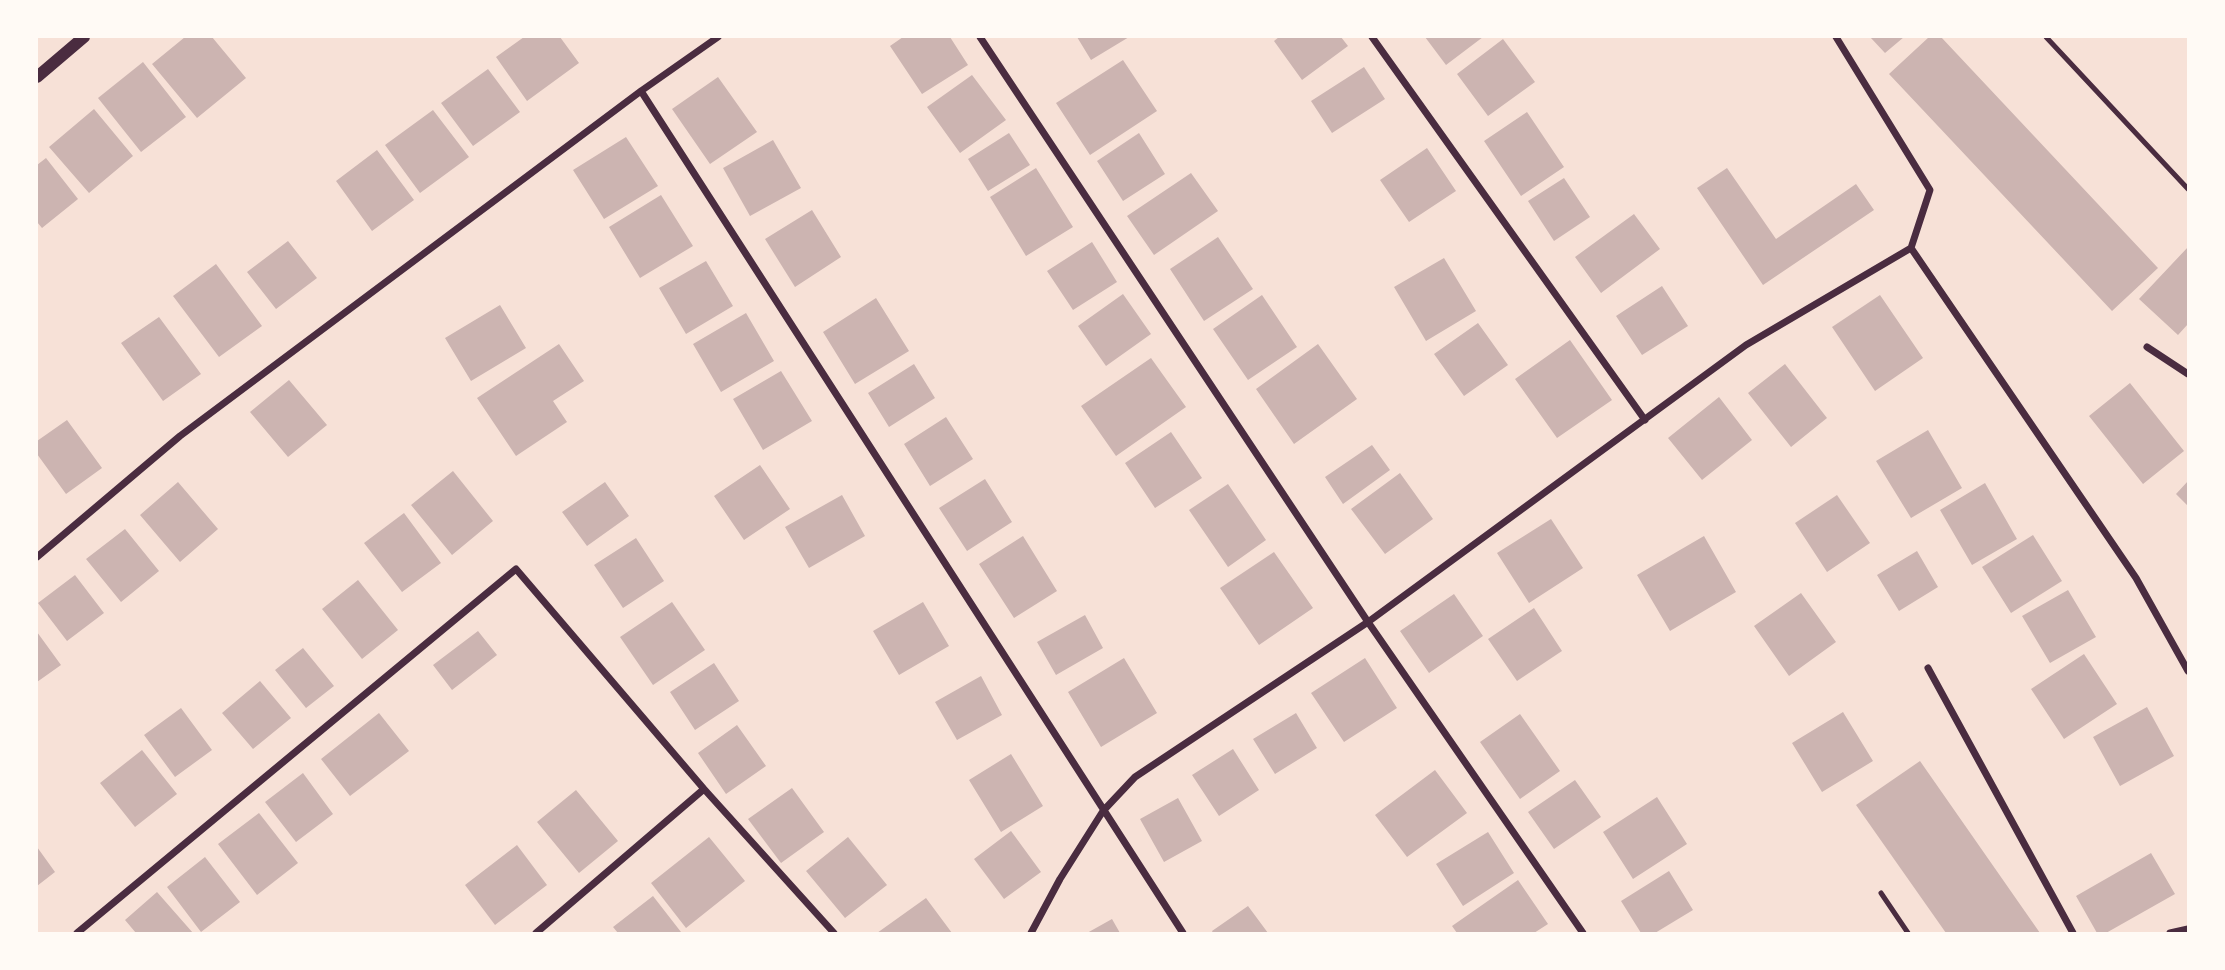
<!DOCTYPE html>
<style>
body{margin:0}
#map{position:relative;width:2225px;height:970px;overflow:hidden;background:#f7e1d7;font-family:"Fira Sans Condensed",sans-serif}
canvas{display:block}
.frame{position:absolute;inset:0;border:38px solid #fffaf5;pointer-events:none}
</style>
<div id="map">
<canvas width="2225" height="970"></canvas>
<div class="frame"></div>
</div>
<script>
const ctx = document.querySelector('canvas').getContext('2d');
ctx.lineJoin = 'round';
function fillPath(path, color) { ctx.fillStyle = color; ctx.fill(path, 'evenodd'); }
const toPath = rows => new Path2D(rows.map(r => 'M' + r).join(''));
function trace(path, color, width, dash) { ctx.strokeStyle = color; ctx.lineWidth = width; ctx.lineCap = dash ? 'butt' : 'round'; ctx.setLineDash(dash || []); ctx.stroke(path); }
fillPath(toPath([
 [185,37,212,37,246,78,197,118,152,64],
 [524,37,560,37,579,63,527,101,496,57],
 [903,37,950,37,968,65,922,94,890,46],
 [1077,37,1129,37,1091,60],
 [1279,37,1341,37,1348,46,1302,80,1274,41],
 [1425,37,1483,37,1446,65],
 [1870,37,1904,37,1885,53],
 [1929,37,1941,37,2158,268,2112,311,1889,74],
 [1503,39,1535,82,1488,116,1457,74],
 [1123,60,1157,111,1090,155,1056,103],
 [143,62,186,117,141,152,98,98],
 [1364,67,1385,99,1332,133,1311,101],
 [488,69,520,112,473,146,441,103],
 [972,75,1006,120,960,153,927,107],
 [718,77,757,132,710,164,672,109],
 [94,109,133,156,89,193,49,147],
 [433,110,469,157,420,193,385,145],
 [1527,112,1564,167,1521,196,1484,141],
 [1009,133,1030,165,988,191,968,159],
 [1139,133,1165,174,1123,201,1097,161],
 [626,137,658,186,604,219,573,170],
 [773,140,801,188,750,216,723,168],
 [1427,148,1456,191,1409,222,1380,180],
 [377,150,414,200,372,231,336,181],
 [46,158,78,199,42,228,37,222,37,165],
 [1036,168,1073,227,1026,256,990,197],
 [1727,168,1776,239,1856,184,1874,210,1763,285,1697,188],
 [1191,173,1218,211,1154,255,1127,216],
 [1564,178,1590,217,1554,241,1528,201],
 [661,195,693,246,640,278,609,227],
 [812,210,841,257,795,287,765,239],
 [1634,214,1660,249,1601,293,1575,257],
 [1218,237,1253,289,1204,321,1170,269],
 [288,241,317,278,276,309,247,272],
 [1092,242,1117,282,1073,310,1047,271],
 [2188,247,2188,324,2178,335,2139,299],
 [1444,258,1476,311,1426,341,1394,287],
 [706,261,733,306,686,334,659,288],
 [216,264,262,326,219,357,173,296],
 [1662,286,1688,326,1642,355,1616,316],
 [1123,294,1151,334,1106,366,1078,326],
 [1262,295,1297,347,1248,380,1213,329],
 [1880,295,1923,358,1875,391,1832,327],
 [876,298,909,351,855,384,823,332],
 [500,305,526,348,471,381,445,338],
 [746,313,774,361,721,392,693,344],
 [159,317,201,374,163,401,121,343],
 [1478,323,1508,365,1464,396,1434,354],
 [1570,340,1612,400,1557,438,1515,379],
 [559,344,584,381,553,401,567,422,516,456,477,398],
 [1318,344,1357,399,1294,444,1256,389],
 [1151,358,1186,407,1116,456,1081,406],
 [914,364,935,398,889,427,868,393],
 [1785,364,1827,418,1791,447,1748,393],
 [781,371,812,421,763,450,733,399],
 [289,380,327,425,288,457,250,412],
 [2130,383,2184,451,2143,484,2089,416],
 [1719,397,1752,440,1702,480,1668,438],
 [946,417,973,459,930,486,904,444],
 [67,420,102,468,66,494,37,454,37,441],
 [1928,430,1962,488,1911,518,1876,461],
 [1171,432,1202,478,1155,508,1125,463],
 [1372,445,1390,470,1343,504,1325,477],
 [760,465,790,509,744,540,714,496],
 [453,471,493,521,452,555,411,505],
 [1400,473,1433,519,1385,554,1351,509],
 [985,479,1012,522,967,551,939,508],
 [2188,481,2188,506,2176,494],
 [178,482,218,529,180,562,140,515],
 [605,482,629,516,587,546,562,512],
 [1985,483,2017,539,1972,565,1940,510],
 [1228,484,1266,540,1228,567,1189,510],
 [842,495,865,536,809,568,785,527],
 [1837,495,1870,543,1827,572,1795,523],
 [404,513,441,563,402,592,364,543],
 [1551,519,1583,568,1529,603,1497,553],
 [125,529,159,571,121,602,86,559],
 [2033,535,2062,581,2011,613,1982,567],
 [1023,536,1057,591,1014,618,979,564],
 [1704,536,1736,592,1670,631,1637,575],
 [636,538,664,581,623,608,594,565],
 [1917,551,1938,587,1899,611,1877,575],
 [1274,552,1313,608,1259,645,1220,588],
 [75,575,104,613,67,641,38,603],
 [358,580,398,630,362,659,322,609],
 [2068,590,2096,637,2050,663,2022,616],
 [1801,593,1836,642,1789,676,1754,626],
 [1454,594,1483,636,1429,673,1400,631],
 [672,602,705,650,653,685,620,637],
 [923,602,949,646,899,675,873,631],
 [1534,608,1562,651,1517,681,1488,639],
 [1085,615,1103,648,1056,675,1037,642],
 [478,631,497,655,452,690,433,665],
 [37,632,61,665,37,682],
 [303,648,334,686,306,708,275,670],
 [2084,654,2117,704,2064,739,2031,689],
 [1124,658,1157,713,1101,747,1068,692],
 [1365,658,1397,708,1344,742,1311,693],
 [714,663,739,701,695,730,670,692],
 [981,676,1002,715,957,740,935,702],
 [260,681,291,718,253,749,222,713],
 [2147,707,2174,756,2120,786,2093,737],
 [181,708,212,750,175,777,144,735],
 [1843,712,1873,761,1822,792,1792,743],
 [379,713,409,751,350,796,321,759],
 [1296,713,1317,748,1275,774,1253,739],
 [1520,714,1560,771,1520,799,1480,742],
 [737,725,766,766,726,794,698,753],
 [1233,749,1259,790,1219,816,1192,775],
 [142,750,177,794,135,827,100,783],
 [1011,754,1043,806,1001,832,969,780],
 [1920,761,2040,933,1946,933,1856,805],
 [1435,770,1467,813,1407,857,1375,815],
 [303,773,333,814,296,842,265,802],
 [1575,780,1601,817,1554,849,1528,812],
 [792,788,824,832,781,863,748,819],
 [576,790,618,841,579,873,537,822],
 [1657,797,1687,844,1633,879,1603,832],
 [1178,798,1202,841,1164,862,1140,819],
 [259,813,298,863,257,895,218,844],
 [1011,831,1041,872,1004,899,974,859],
 [1488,832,1514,873,1463,906,1436,864],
 [709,837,745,881,686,928,651,883],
 [848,837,887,885,845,918,806,871],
 [517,845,547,885,495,925,465,885],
 [37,847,55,872,37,886],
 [2151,853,2175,894,2106,933,2097,933,2076,896],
 [205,857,240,902,201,932,167,887],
 [1669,871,1693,910,1655,933,1641,933,1621,901],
 [1518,880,1548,924,1534,933,1457,933,1452,926],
 [157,892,193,933,136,933,125,920],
 [653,896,681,932,618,933,613,927],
 [926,898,952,933,877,933],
 [1248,906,1268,933,1213,933,1212,931],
 [1112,919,1120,933,1087,933]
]), '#ccb4b1');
trace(toPath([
 [2046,37,2188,189],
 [1881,893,1908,933]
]), '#4a2c40', 5);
trace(toPath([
 [980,37,1368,622,1583,933],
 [1372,37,1645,420],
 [1836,37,1930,190,1911,248,2136,578,2188,671],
 [641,91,1183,933],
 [2147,347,2188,374],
 [37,557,180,436,641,91,718,37],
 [1928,668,2073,933],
 [77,933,516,569,704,789,834,933],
 [536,933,704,789],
 [1031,933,1060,879,1103,811,1135,777,1368,622,1746,345,1911,248],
 [2170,933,2188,929]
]), '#4a2c40', 7);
trace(toPath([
 [37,77,84,37]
]), '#4a2c40', 12);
</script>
